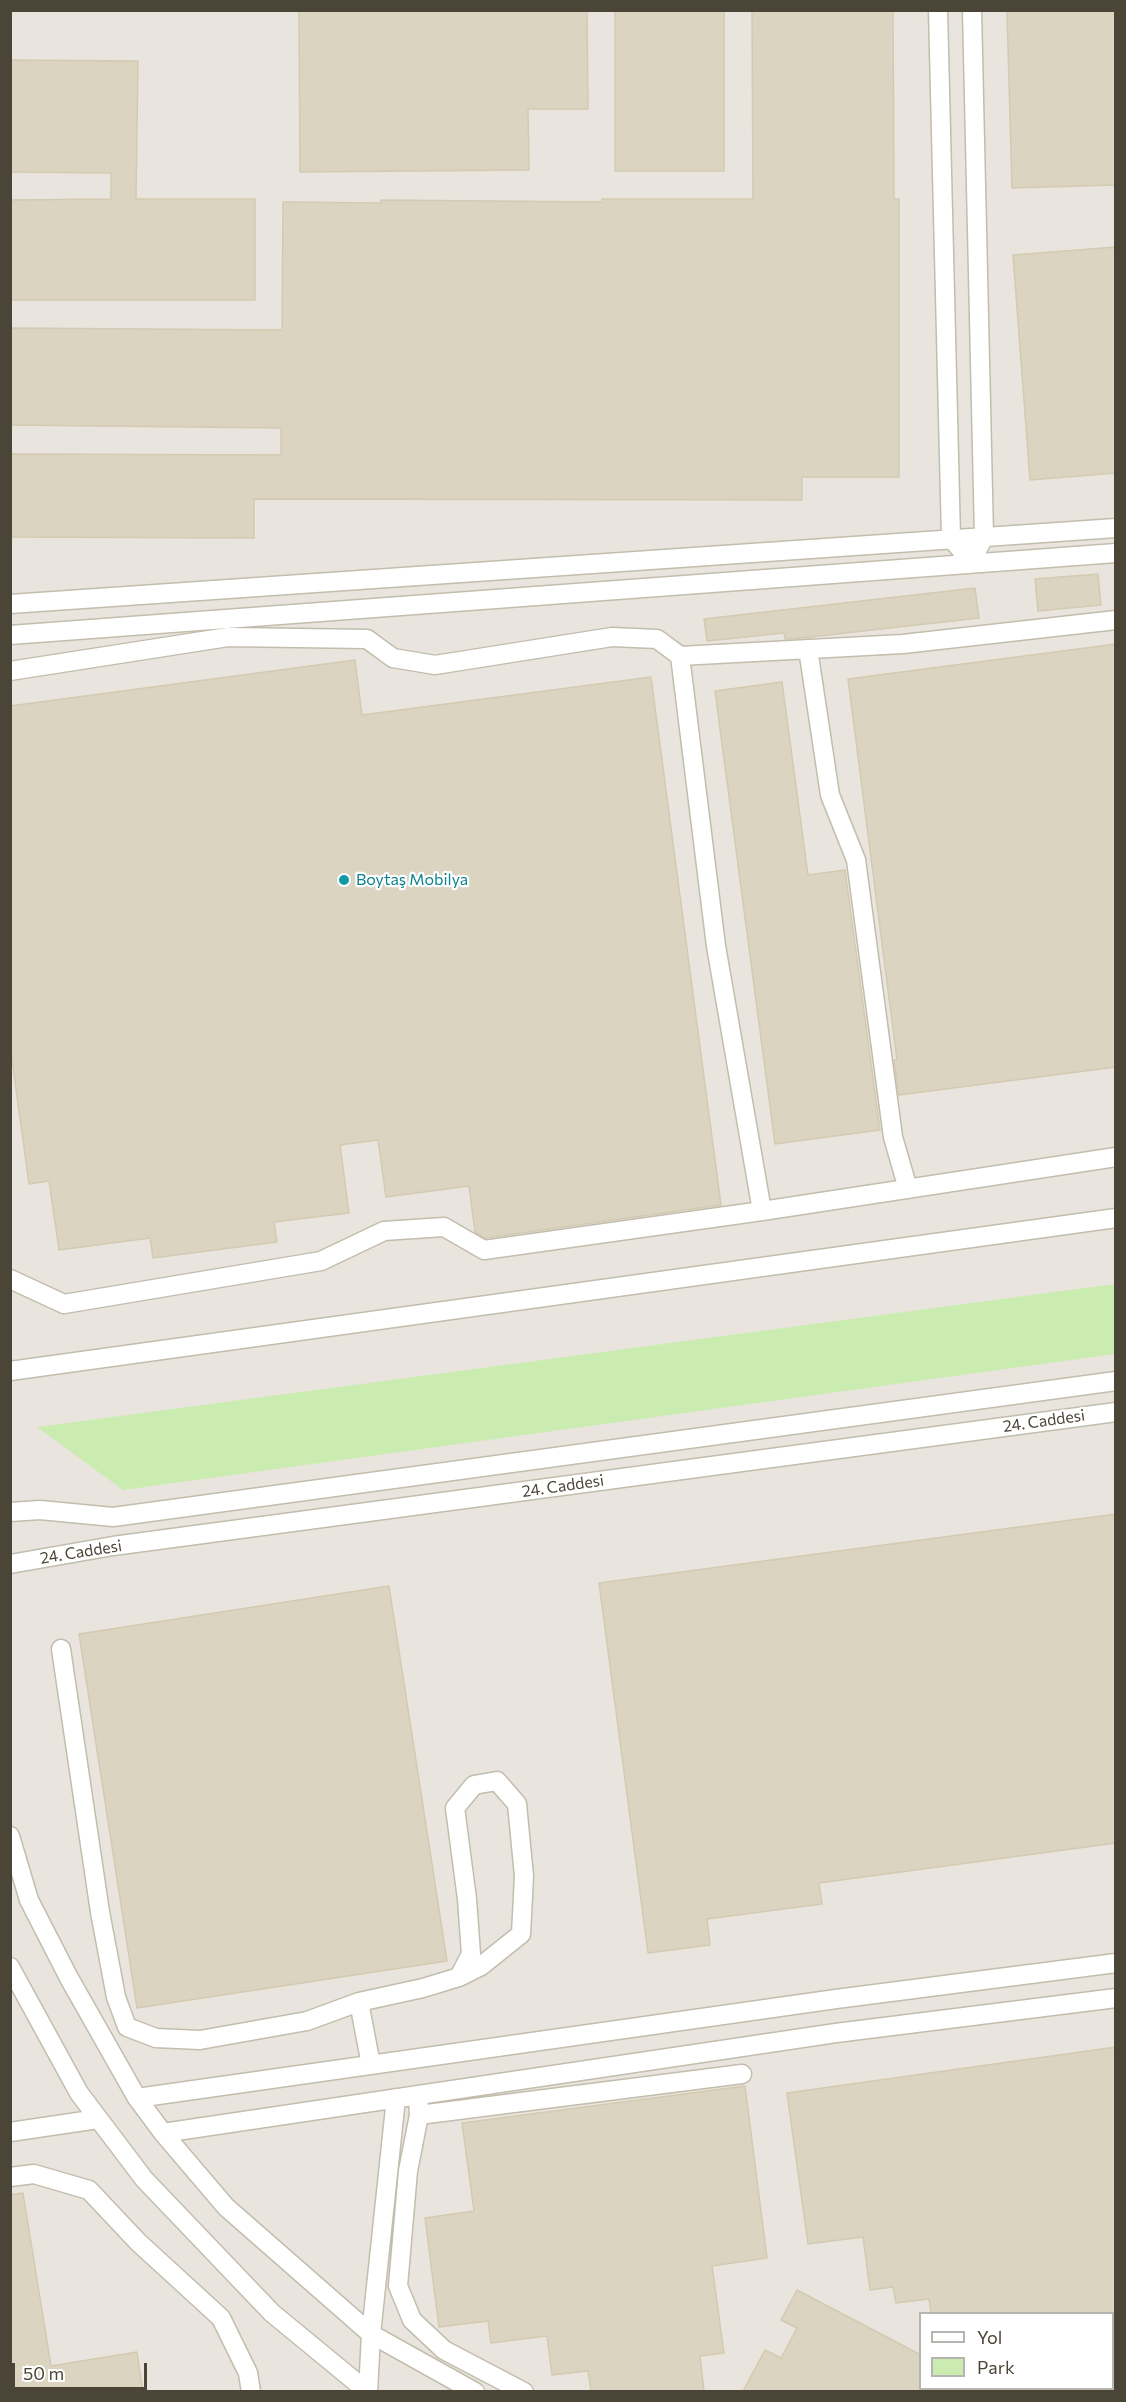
<!DOCTYPE html>
<meta charset="utf-8">
<style>
body{margin:0}
#map{position:relative;width:1126px;height:2402px;overflow:hidden;background:#f6f4ea;font-family:Commissioner,sans-serif}
canvas{display:block}
.frame{position:absolute;inset:0;border:12px solid #4b4537;pointer-events:none}
.legend{position:absolute;left:919px;top:2312px;width:195px;height:78px;box-sizing:border-box;background:#fff;border:2px solid #b7b5af;margin:0;padding:8px 10px;list-style:none;font-size:18px;color:#4b4537}
.legend li{display:flex;align-items:center;gap:12px;height:30px}
.legend b{width:30px;border:2px solid #b7b5af}
.scale{position:absolute;left:12px;top:2363px;width:135px;height:27px;box-sizing:border-box;border:3px solid #4b4537;border-top:0;padding-left:8px;font-size:18px;line-height:21px;white-space:nowrap;color:#4b4537;-webkit-text-stroke:4px #fff;paint-order:stroke}
</style>
<div id="map">
<canvas width="1126" height="2402"></canvas>
<div class="frame"></div>
<ul class="legend">
<li><b style="height:8px;background:#fff"></b>Yol</li>
<li><b style="height:16px;background:#caecb1"></b>Park</li>
</ul>
<div class="scale">50 m</div>
</div>
<script>
const ctx = document.querySelector('canvas').getContext('2d');
ctx.lineJoin = 'round';
function fillPath(path, color) { ctx.fillStyle = color; ctx.fill(path, 'evenodd'); }
const toPath = rows => new Path2D(rows.map(r => 'M' + r).join(''));
function trace(path, color, width, dash) { ctx.strokeStyle = color; ctx.lineWidth = width; ctx.lineCap = dash ? 'butt' : 'round'; ctx.setLineDash(dash || []); ctx.stroke(path); }
function label(font, color, halo, rows, align = 'center') {
  ctx.font = font + ' Commissioner,sans-serif'; ctx.lineWidth = 4.5; ctx.setLineDash([]); ctx.textBaseline = 'middle'; ctx.strokeStyle = halo; ctx.fillStyle = color; for (const [text, x, y, turn = 0] of rows) {
    ctx.save(); ctx.translate(x, y); ctx.rotate((+turn || 0) * Math.PI / 180); ctx.textAlign = isNaN(turn) ? turn : align; if (halo) ctx.strokeText(text, 0, 0); ctx.fillText(text, 0, 0); ctx.restore();
  }
}
fillPath(toPath([
 [11,11,1115,11,1115,2391,11,2392],
 [920,2314,1112,2314,1112,2388,920,2388]
]), '#e9e5de');
fillPath(toPath([
 [1115,1284,1115,1354,123,1490,37,1427]
]), '#caecb1');
const building = toPath([
 [299,10,587,10,588,109,528,109,529,170,300,172,299,10],
 [615,10,724,10,724,171,615,171,615,10],
 [752,10,893,10,894,199,899,199,899,477,802,477,802,500,254,499,254,538,10,537,10,454,281,455,281,428,10,425,10,328,282,330,283,202,381,203,381,200,602,202,602,199,753,199,752,10],
 [1007,10,1116,10,1116,185,1012,188,1007,10],
 [10,60,138,61,136,199,255,199,255,300,10,300,10,200,111,199,111,173,10,172,10,60],
 [1116,247,1116,473,1030,480,1013,255,1116,247],
 [1098,574,1101,605,1038,611,1035,579,1098,574],
 [975,588,979,618,801,638,785,639,784,633,707,641,704,619,975,588],
 [1116,644,1116,1067,899,1095,894,1060,897,1060,848,679,1116,644],
 [355,660,362,715,651,677,721,1205,485,1238,475,1232,469,1186,386,1197,378,1140,340,1145,349,1213,274,1222,277,1242,153,1258,150,1238,59,1250,49,1181,29,1184,10,1045,10,706,355,660],
 [782,682,808,875,845,870,880,1130,775,1144,715,691,782,682],
 [1116,1514,1116,1843,819,1883,822,1904,707,1919,710,1945,648,1953,599,1583,1116,1514],
 [389,1586,447,1961,137,2008,79,1634,389,1586],
 [1116,2047,1116,2313,931,2313,929,2299,896,2303,893,2287,870,2290,863,2237,808,2244,787,2093,1116,2047],
 [745,2086,767,2258,712,2266,724,2353,700,2356,704,2391,591,2391,588,2371,552,2375,547,2336,491,2343,488,2321,439,2327,425,2218,474,2211,462,2123,745,2086],
 [23,2193,51,2366,137,2352,143,2391,10,2391,10,2195,23,2193],
 [797,2290,921,2355,921,2391,743,2391,765,2350,781,2358,797,2328,781,2320,797,2290]
]);
fillPath(building, '#dbd4c1');
trace(building, '#d4cab1', 1.5);
const minor = toPath([
 [938,10,951,538,971,562,984,537,972,10],
 [10,604,1116,528],
 [10,635,1116,553],
 [808,649,830,795,856,860,893,1137,908,1189],
 [680,656,716,946,762,1211],
 [10,671,228,637,367,639,393,658,435,665,612,637,657,639,680,656,903,644,1116,620],
 [10,1279,64,1304,321,1261,384,1231,444,1227,484,1250,762,1211,1116,1157],
 [10,1371,1116,1218],
 [10,1512,40,1510,113,1517,1116,1381],
 [10,1564,113,1546,1116,1412],
 [61,1649,100,1912,116,1997,127,2027,156,2038,200,2040,307,2021,359,2002,423,1988,459,1977,471,1954,467,1899,455,1808,474,1785,497,1781,517,1804,524,1876,521,1934,481,1966,459,1977],
 [10,1836,29,1900,69,1978,137,2098,163,2133,226,2207,371,2334,475,2392],
 [10,1967,79,2093,144,2179,272,2313,368,2392],
 [359,2002,371,2065],
 [418,2095,419,2115,408,2171,398,2286,412,2320,444,2350,524,2392],
 [137,2098,836,1999,1116,1963],
 [419,2115,742,2074],
 [10,2132,98,2119],
 [163,2133,836,2033,1116,1998],
 [10,2177,34,2174,89,2190,138,2242,221,2318,248,2373,251,2392],
 [368,2392,371,2334,396,2098]
]);
trace(minor, '#c2bdac', 21);
trace(minor, '#fff', 18);
for (const [x, y, r, color] of [
 [344,880,6,"#0f9aa8"]
]) { const dot = new Path2D(); dot.arc(x, y, r, 0, 2 * Math.PI); ctx.fillStyle = color; ctx.fill(dot); trace(dot, '#fff', 2); }
label('16px', '#0d838f', '#fff', [
 ["Boytaş Mobilya",356,880]
], 'left');
label('16px', '#4b4537', '#fff', [
 ["24. Caddesi",1044,1421,-8],
 ["24. Caddesi",563,1486,-8],
 ["24. Caddesi",81,1552,-9]
]);
</script>
